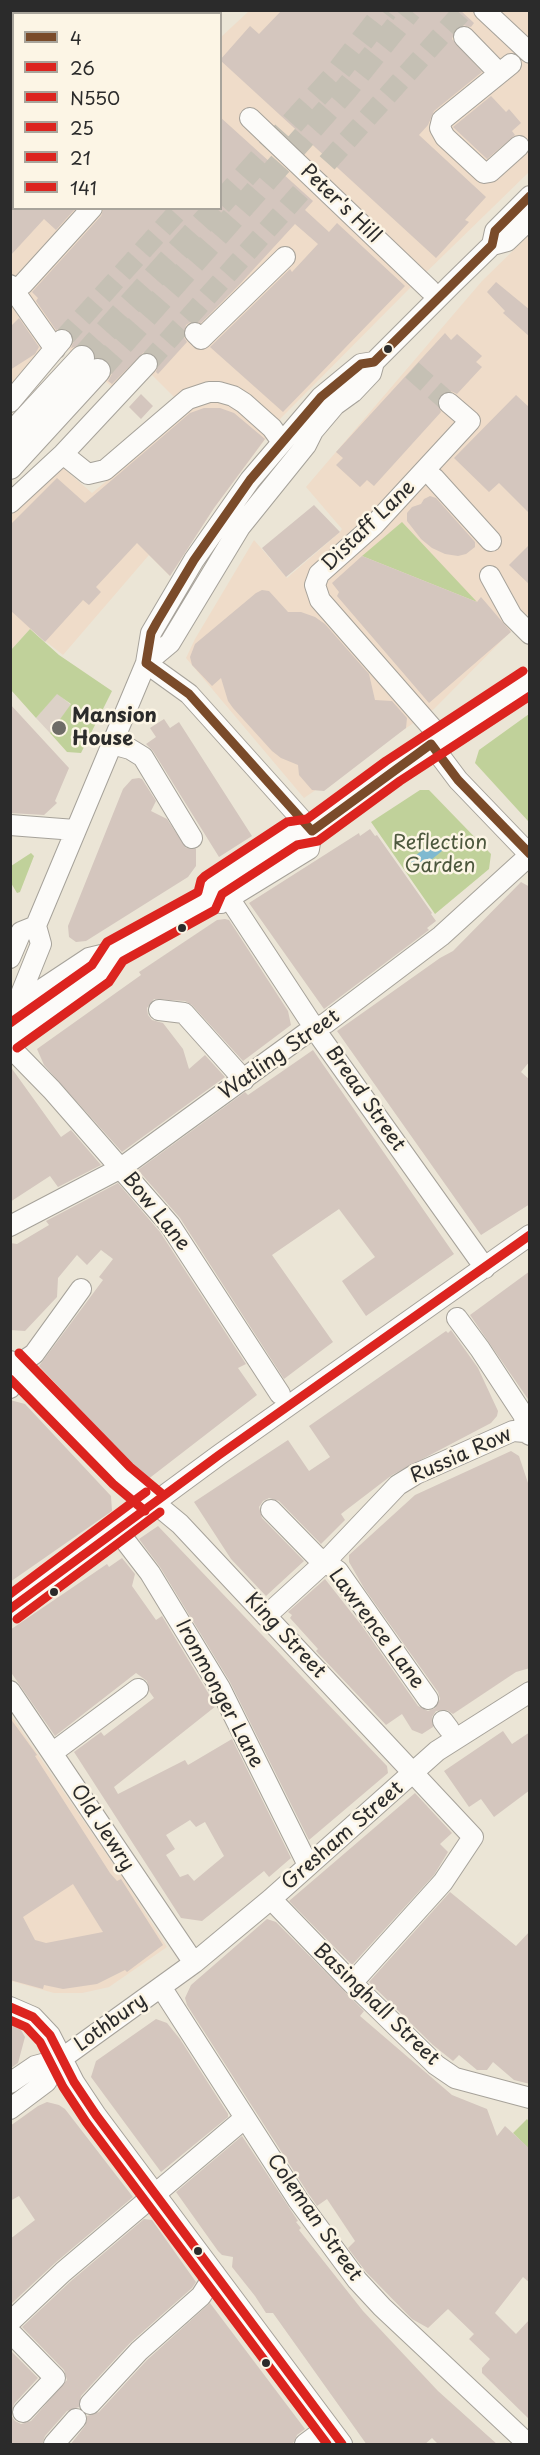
<!DOCTYPE html>
<style>
body{margin:0}
#map{position:relative;width:540px;height:2455px;overflow:hidden;background:#ebe5d6;font-family:"Playpen Sans",sans-serif}
canvas{display:block}
.frame{position:absolute;inset:0;border:12px solid #2b2b2b;pointer-events:none}
.legend{position:absolute;left:12px;top:12px;width:210px;height:198px;box-sizing:border-box;background:#fcf5e5;border:2px solid #a8a49b;margin:0;padding:8px 10px;list-style:none;font-size:18px;color:#2b2b2b}
.legend li{display:flex;align-items:center;gap:12px;height:30px}
.legend b{width:30px;border:2px solid #a8a49b}
</style>
<div id="map">
<canvas width="540" height="2455"></canvas>
<div class="frame"></div>
<ul class="legend">
<li><b style="height:8px;background:#7a4b2a"></b>4</li>
<li><b style="height:8px;background:#dc241f"></b>26</li>
<li><b style="height:8px;background:#dc241f"></b>N550</li>
<li><b style="height:8px;background:#dc241f"></b>25</li>
<li><b style="height:8px;background:#dc241f"></b>21</li>
<li><b style="height:8px;background:#dc241f"></b>141</li>
</ul>
</div>
<script>
const ctx = document.querySelector('canvas').getContext('2d');
ctx.lineJoin = 'round';
function fillPath(path, color) { ctx.fillStyle = color; ctx.fill(path, 'evenodd'); }
const toPath = rows => new Path2D(rows.map(r => 'M' + r).join(''));
function trace(path, color, width, dash) { ctx.strokeStyle = color; ctx.lineWidth = width; ctx.lineCap = dash ? 'butt' : 'round'; ctx.setLineDash(dash || []); ctx.stroke(path); }
function label(font, color, halo, rows, align = 'center') {
  ctx.font = font + ' "Playpen Sans",sans-serif'; ctx.lineWidth = 5; ctx.setLineDash([]); ctx.textBaseline = 'middle'; ctx.strokeStyle = halo; ctx.fillStyle = color; for (const [text, x, y, turn = 0] of rows) {
    ctx.save(); ctx.translate(x, y); ctx.rotate((+turn || 0) * Math.PI / 180); ctx.textAlign = isNaN(turn) ? turn : align; if (halo) ctx.strokeText(text, 0, 0); ctx.fillText(text, 0, 0); ctx.restore();
  }
}
fillPath(toPath([
 [249,11,529,11,529,172,409,289,281,418,214,508,170,576,149,555,63,655,30,629,11,650,11,515,61,466,92,493,143,451,185,408,143,366,119,393,67,348,11,280,10,202,13,200,14,208,220,208,221,37],
 [529,235,529,613,434,709,304,798,186,658,195,639,254,540,287,578,340,532,342,529,306,487,482,281],
 [10,294,48,349,11,385,10,385],
 [10,1714,123,1878,167,1947,109,1987,82,1993,54,1993,11,1981]
]), '#efdcc9');
fillPath(toPath([
 [57,693,71,705,50,733,36,718]
]), '#dcd1c7');
fillPath(toPath([
 [402,522,477,602,362,556],
 [30,629,59,655,112,691,81,753,67,752,50,733,71,704,57,694,36,718,11,690,11,650],
 [529,714,530,820,528,821,475,763,479,750],
 [420,790,429,790,491,854,489,869,435,914,371,822],
 [31,853,34,856,20,892,17,893,11,883,11,866],
 [527,2119,529,2122,529,2149,513,2133]
]), '#c0d19a');
fillPath(toPath([
 [11,10,217,10,217,11,214,14,14,14,14,185,11,187],
 [435,841,441,845,442,851,425,865,419,868,414,867,411,862,412,858]
]), '#7fb9d0');
fillPath(toPath([
 [282,10,460,10,474,23,471,27,462,25,456,28,452,39,482,72,434,111,428,125,419,135,486,197,465,220,469,222,436,258,220,60,250,26,259,34],
 [491,96,506,112,509,109,521,123,512,131,515,135,487,159,453,127],
 [220,117,313,201,305,210,329,232,337,223,405,286,283,412,210,347,290,269,292,272,318,244,295,224,239,285,201,323,192,321,186,325,183,336,187,342,158,374,156,372,159,361,156,356,144,352,112,384,108,381,112,374,108,361,96,357,92,348,86,344,71,348,74,341,70,331,63,328,56,330,36,301,38,298,32,292,101,216,104,208,220,208],
 [10,208,74,208,75,209,56,230,44,219,10,256],
 [496,282,530,310,530,337,503,313,505,311,487,292],
 [19,318,39,347,35,354,10,370,10,327],
 [445,333,451,340,457,334,482,356,476,362,482,367,457,394,451,391,440,395,437,401,441,412,374,486,367,480,360,487,336,465,343,458,336,452],
 [141,394,153,406,141,419,129,407],
 [516,395,530,408,530,514,499,483,489,492,454,458],
 [220,408,234,413,265,439,214,508,170,576,137,543,96,587,101,592,89,605,83,600,45,642,10,610,10,525,57,478,85,503,190,413,204,408],
 [430,496,436,498,475,542,475,547,466,554,458,556,445,554,432,548,421,539,407,521,407,513,412,507,421,504,424,499],
 [314,505,340,532,286,577,262,548],
 [530,544,530,585,509,565],
 [362,556,477,602,481,597,511,632,429,703,337,596,339,592,332,583],
 [262,590,269,591,288,612,301,612,315,617,325,624,369,674,375,700,392,701,407,718,406,728,324,791,312,790,299,775,298,765,281,758,272,751,233,708,228,701,221,678,212,686,192,665,190,657,195,644,256,593],
 [10,704,69,768,55,801,57,803,44,815,10,813],
 [164,719,170,728,179,722,252,836,219,857,153,751,146,744,156,737,150,728],
 [139,778,142,779,156,801,151,811,167,819,186,848,196,849,196,866,188,877,86,941,76,942,69,937,68,926,123,789,132,779],
 [370,829,375,836,377,835,432,913,431,914,436,921,427,928,429,930,324,1009,249,903,359,833,360,836],
 [521,882,530,887,530,1061,521,1072,530,1080,530,1204,481,1235,337,1031,440,958,453,951],
 [225,919,229,920,288,1011,291,1025,243,1061,192,1005,185,1001,154,999,147,1008,148,1015,152,1020,163,1023,183,1049,189,1069,205,1055,225,1077,122,1152,44,1065,37,1049,141,975,139,972,217,920],
 [313,1050,454,1254,366,1316,342,1281,375,1257,339,1209,272,1255,333,1342,284,1379,180,1218,138,1170,245,1092,248,1095],
 [10,1066,61,1137,71,1130,101,1165,58,1187,50,1176,10,1202],
 [118,1183,160,1232,246,1364,238,1368,257,1395,147,1480,39,1366,103,1280,99,1277,113,1259,101,1250,87,1265,77,1255,58,1278,57,1297,25,1331,10,1330,10,1243,17,1244,49,1225,46,1221],
 [530,1271,530,1402,470,1315],
 [451,1330,478,1368,498,1411,497,1416,491,1423,392,1475,341,1514,345,1520,321,1544,279,1501,269,1498,263,1501,259,1507,262,1518,304,1561,266,1596,231,1559,194,1502,288,1440,309,1471,330,1457,309,1426,446,1331,448,1333],
 [10,1400,25,1404,111,1496,112,1511,10,1582],
 [511,1451,519,1456,530,1489,530,1668,516,1672,453,1714,447,1710,436,1711,432,1717,433,1727,422,1734,412,1730,402,1714,386,1725,316,1651,318,1649,290,1618,292,1615,288,1612,325,1579,362,1626,418,1706,428,1711,435,1708,440,1699,438,1692,364,1588,349,1562,349,1555,415,1495],
 [158,1526,387,1766,388,1773,309,1840,230,1682,160,1567,139,1539],
 [122,1558,135,1574,132,1586,156,1620,162,1616,216,1706,114,1787,118,1794,185,1760,188,1765,232,1739,291,1858,269,1877,264,1871,202,1921,181,1918,74,1752,101,1732,104,1736,154,1698,149,1691,147,1681,136,1673,55,1736,10,1671,10,1630,107,1564,109,1567],
 [190,1820,196,1827,205,1822,224,1856,194,1881,188,1874,180,1877,166,1855,175,1849,166,1835],
 [10,1718,37,1755,35,1756,110,1873,117,1881,121,1879,163,1945,127,1972,125,1970,97,1984,63,1989,44,1985,43,1989,10,1980],
 [73,1884,103,1932,46,1943,35,1940,23,1917],
 [503,1731,512,1744,530,1732,530,1790,494,1817,481,1799,469,1807,444,1771],
 [415,1793,452,1833,440,1844,448,1852,434,1875,352,1965,289,1901],
 [450,1892,516,1946,530,1931,530,2084,514,2080,493,2062,487,2070,477,2070,459,2055,453,2061,433,2045,369,1982],
 [267,1919,276,1922,364,2011,360,2016,452,2095,487,2109,497,2136,505,2126,530,2149,530,2283,523,2277,495,2313,516,2334,530,2319,530,2420,482,2373,482,2368,490,2359,469,2339,474,2334,448,2309,428,2328,412,2319,366,2272,348,2248,355,2241,327,2199,317,2206,308,2193,187,2005,185,1998,191,1985],
 [156,2019,167,2023,180,2039,228,2114,228,2117,161,2172,91,2077,96,2061],
 [10,2020,17,2023,25,2037,18,2063,11,2068],
 [47,2102,59,2105,65,2109,133,2197,55,2263,10,2305,10,2239,35,2220,19,2196,10,2201,10,2126,38,2106],
 [242,2136,298,2221,296,2222,301,2228,299,2230,363,2311,438,2391,498,2445,439,2445,432,2438,424,2445,367,2445,273,2313,266,2313,255,2296,232,2267,233,2257,222,2255,218,2251,176,2192],
 [144,2219,152,2220,196,2282,192,2288,130,2343,81,2396,79,2407,67,2411,45,2436,42,2445,10,2445,10,2350,38,2378,14,2404,11,2415,15,2421,21,2424,31,2421,67,2380,64,2370,22,2327,71,2281],
 [210,2303,305,2429,297,2435,294,2442,290,2445,70,2445,85,2426,87,2416,99,2412,147,2360]
]), '#d4c6be');
trace(toPath([
 [62,340,181,208],
 [147,364,464,10],
 [412,370,449,403]
]), '#c5c0b4', 20, [20, 10]);
trace(toPath([
 [220,204,334,77,386,10],
 [82,358,216,208],
 [98,371,347,88,410,10]
]), '#c5c0b4', 24, [24, 12]);
const minor = toPath([
 [484,10,530,53],
 [464,37,499,73],
 [511,64,442,120,440,128,445,137,484,173,490,172,519,146],
 [250,118,430,290],
 [492,245,495,231,530,196],
 [10,285,55,349],
 [15,290,23,284,92,208],
 [195,333,201,339,285,257],
 [10,402,62,340],
 [63,454,88,474,105,470,188,399,209,392,219,392,233,396,244,403,272,428,282,442],
 [434,478,491,541],
 [10,503,63,454,147,364],
 [490,576,512,616,530,634],
 [146,663,170,643,240,527,306,445,313,431,335,405,353,392,371,373,374,362,452,284,492,245,507,241,530,219],
 [146,663,189,694,312,831],
 [441,738,320,600,315,585,319,574,374,525,470,421,449,403],
 [112,744,130,749,143,757,192,838],
 [431,744,458,780,530,855],
 [10,825,75,830],
 [229,898,321,1038,485,1268],
 [208,900,212,886,293,833,312,831,393,771,530,681],
 [10,958,21,932,36,926],
 [12,1009,89,958,114,952,208,900,221,903,309,849,312,831],
 [159,1010,184,1013,244,1080],
 [10,1021,41,944,36,926,37,923,146,663,151,633,194,560,250,480,321,397,361,364,374,362],
 [10,1038,101,973,114,952],
 [10,1047,52,1090,170,1225,280,1394],
 [10,1226,121,1168,305,1034,326,1023,441,936,530,855],
 [457,1318,480,1349,524,1416,525,1432,530,1435],
 [10,1361,122,1476,180,1524,473,1837,443,1882,352,1983],
 [10,1388,28,1358,34,1354,81,1289],
 [271,1510,316,1556,338,1571,428,1699],
 [117,1530,150,1573,220,1688,308,1865],
 [10,1609,219,1455,530,1235],
 [266,1616,325,1562,398,1485,416,1474,513,1431,525,1432],
 [10,1691,194,1963],
 [443,1721,449,1729],
 [52,1753,138,1689],
 [271,1899,352,1983,436,2065,455,2078,530,2098],
 [161,1987,298,2200,357,2280,382,2307,528,2444],
 [10,2007,33,2017,50,2035,74,2082,96,2115,342,2444],
 [10,2083,35,2066,61,2059,194,1963,271,1899,437,1751,530,1692],
 [10,2109,46,2082,61,2059],
 [10,2322,63,2272,245,2118],
 [10,2332,55,2378,23,2412],
 [90,2404,139,2351,201,2296,215,2274],
 [54,2444,76,2419],
 [305,2444,328,2427]
]);
const major = toPath([
 [10,436,82,358],
 [10,467,98,371]
]);
trace(minor, '#a6a29a', 22);
trace(major, '#a6a29a', 26);
trace(minor, '#fcfbf9', 20);
trace(major, '#fcfbf9', 24);
trace(toPath([
 [146,663,151,633,157,622,194,560,250,480,321,397,361,364,374,362,492,245,495,231,530,196],
 [146,663,189,694,312,831],
 [431,744,458,780,530,854],
 [312,831,431,744]
]), '#7a4b2a', 9);
trace(toPath([
 [17,1048,109,982,123,961,215,910,222,894,297,845,318,841,400,781,530,696],
 [10,1379,113,1484,145,1511],
 [17,1619,160,1512]
]), '#dc241f', 9);
trace(toPath([
 [10,1023,92,965,107,942,198,892,201,880,205,876,287,822,307,819,386,761,523,671],
 [19,1353,130,1467,161,1493],
 [10,1594,146,1492]
]), '#dc241f', 9);
trace(toPath([
 [10,1609,219,1455,530,1235]
]), '#dc241f', 9);
trace(toPath([
 [10,2007,33,2017,50,2035,74,2082,96,2115,342,2444]
]), '#dc241f', 9);
trace(toPath([
 [10,2020,26,2027,40,2042,63,2087,86,2122,327,2444]
]), '#dc241f', 9);
for (const [x, y, r, color] of [
 [388,349,5,"#2b2b2b"],
 [59,728,8,"#6e6c67"],
 [182,928,5,"#2b2b2b"],
 [54,1592,5,"#2b2b2b"],
 [198,2251,5,"#2b2b2b"],
 [266,2363,5,"#2b2b2b"]
]) { const dot = new Path2D(); dot.arc(x, y, r, 0, 2 * Math.PI); ctx.fillStyle = color; ctx.fill(dot); trace(dot, '#fcf5e5', 2); }
label('20px', '#2b2b2b', '#fcf5e5', [
 ["Peter's Hill",340,204,44],
 ["Distaff Lane",369,526,-44],
 ["Watling Street",280,1055,-35],
 ["Bread Street",365,1099,55],
 ["Bow Lane",156,1212,51],
 ["Russia Row",461,1456,-24],
 ["Lawrence Lane",376,1629,53],
 ["King Street",285,1636,47],
 ["Ironmonger Lane",219,1694,62],
 ["Old Jewry",102,1828,57],
 ["Gresham Street",343,1836,-41],
 ["Basinghall Street",376,2005,44],
 ["Lothbury",111,2023,-36],
 ["Coleman Street",314,2218,55]
]);
label('bold 20px', '#2b2b2b', '#fcf5e5', [
 ["Mansion",72,716],
 ["House",72,739]
], 'left');
label('20px', '#4d583e', '#fcf5e5', [
 ["Reflection",440,843],
 ["Garden",440,866]
]);
</script>
